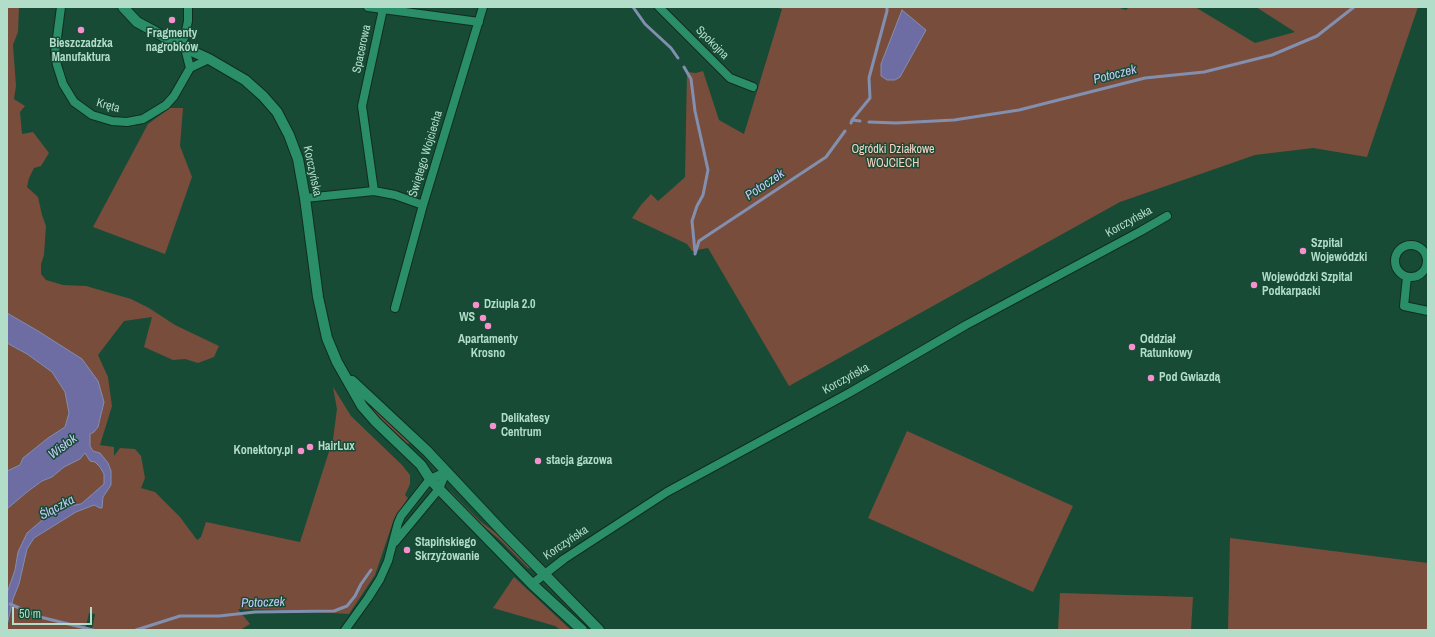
<!DOCTYPE html>
<meta charset="utf-8">
<style>
body{margin:0}
#map{position:relative;width:1435px;height:637px;overflow:hidden;background:#174b36;font-family:"Archivo Narrow",sans-serif}
canvas{display:block}
.frame{position:absolute;inset:0;border:8px solid #b2ddc8;pointer-events:none}
.scale{position:absolute;left:12px;top:607px;width:80px;height:18px;box-sizing:border-box;border:2px solid #b2ddc8;border-top:0;padding-left:5px;font-size:12px;line-height:14px;white-space:nowrap;color:#b2ddc8;-webkit-text-stroke:3px #174b36;paint-order:stroke}
</style>
<div id="map">
<canvas width="1435" height="637"></canvas>
<div class="frame"></div>
<div class="scale">50 m</div>
</div>
<script>
const ctx = document.querySelector('canvas').getContext('2d');
ctx.lineJoin = 'round';
function fillPath(path, color) { ctx.fillStyle = color; ctx.fill(path, 'evenodd'); }
const toPath = rows => new Path2D(rows.map(r => 'M' + r).join(''));
function trace(path, color, width, dash) { ctx.strokeStyle = color; ctx.lineWidth = width; ctx.lineCap = dash ? 'butt' : 'round'; ctx.setLineDash(dash || []); ctx.stroke(path); }
function label(font, color, halo, rows, align = 'center') {
  ctx.font = font + ' "Archivo Narrow",sans-serif'; ctx.lineWidth = 3; ctx.setLineDash([]); ctx.textBaseline = 'middle'; ctx.strokeStyle = halo; ctx.fillStyle = color; for (const [text, x, y, turn = 0] of rows) {
    ctx.save(); ctx.translate(x, y); ctx.rotate((+turn || 0) * Math.PI / 180); ctx.textAlign = isNaN(turn) ? turn : align; if (halo) ctx.strokeText(text, 0, 0); ctx.fillText(text, 0, 0); ctx.restore();
  }
}
fillPath(toPath([
 [7,7,19,7,18,32,13,45,16,86,14,99,25,106,20,112,22,134,33,132,49,153,41,166,34,168,29,178,27,187,38,197,42,215,46,226,44,255,41,264,41,274,46,280,63,285,86,286,131,299,149,308,175,325,219,346,214,357,198,363,185,359,173,360,144,347,152,317,124,321,98,355,108,377,112,406,100,445,114,447,114,456,120,448,135,449,141,456,145,478,141,488,155,492,180,517,197,540,201,537,206,522,300,542,333,439,337,409,333,387,351,416,402,465,410,475,410,484,405,495,408,498,394,519,375,575,349,614,283,610,238,609,250,624,240,630,92,630,95,614,89,613,85,630,7,630,13,599,19,584,24,559,27,549,34,538,76,512,94,504,100,508,103,497,111,485,90,446,90,434,94,432,98,427,102,412,38,331,7,313],
 [775,7,1117,7,1126,10,1129,7,1195,7,1255,43,1295,32,1256,7,1418,7,1367,157,1313,148,1255,155,1120,202,789,386,708,248,692,251,687,244,632,218,641,205,651,194,658,201,673,188,685,177,687,72,696,73,703,71,719,120,744,134,782,9],
 [170,108,183,108,180,146,192,177,165,254,93,227,148,124],
 [7,343,27,354,52,372,65,392,69,413,65,427,48,438,23,458,20,465,7,471],
 [364,402,367,403,410,442,408,444,367,407],
 [907,431,1073,506,1033,592,868,518],
 [85,453,90,461,95,462,100,467,104,474,104,484,81,504,69,506,59,512,48,515,27,533,18,552,15,570,7,593,7,509,27,492,42,481,52,477,64,467,80,459],
 [448,491,450,491,480,521,506,541,532,569,528,568,499,539,472,517],
 [1230,538,1428,563,1428,630,1228,630],
 [514,577,571,630,561,630,555,626,493,608],
 [1060,593,1193,597,1191,630,1058,630]
]), '#784d3b');
const water = toPath([
 [902,10,926,30,900,77,895,80,887,80,881,76,881,64,902,10],
 [7,313,38,331,82,359,98,381,104,402,98,427,94,432,90,434,90,446,93,451,100,453,108,463,111,471,111,485,103,497,102,508,100,508,94,505,76,512,34,538,27,549,19,584,13,599,7,626,7,593,15,570,18,552,27,533,48,515,59,512,69,506,81,504,104,484,104,474,100,467,95,462,90,461,85,453,80,459,64,467,52,477,42,481,27,492,7,509,7,471,20,465,23,458,48,438,65,427,69,413,65,392,52,372,27,354,7,343,7,313]
]);
fillPath(water, '#6d6da4');
trace(water, '#828faf', 1);
trace(toPath([
 [633,7,645,24,671,48,678,58],
 [684,67,691,79,695,111,708,170,703,195,697,206,692,221,695,252],
 [852,120,870,98,869,78,887,11,887,7],
 [869,122,896,123,954,120,1019,110,1145,78,1204,72,1272,55,1317,36,1354,7],
 [851,123,852,120,860,121],
 [695,254,699,241,826,157,845,131],
 [10,604,40,617,93,630],
 [136,630,180,616,219,616,255,612,334,611,347,606,355,596,361,584,371,570]
]), '#828faf', 3);
const street = toPath([
 [61,7,55,53,57,65,63,84,74,102,92,115,112,121,127,122,143,119,166,105,174,96,190,68,209,59],
 [368,7,479,22],
 [659,7,730,78,753,87],
 [180,45,185,36,188,21,188,7],
 [185,48,190,68],
 [374,191,362,106,383,9],
 [305,198,374,191,395,195,423,205],
 '1395 261a16 16 0 1 1 32 0a16 16 0 1 1-32 0Z',
 [1407,277,1404,306,1428,311],
 [395,308,423,205,483,7],
 [395,542,439,489,446,472],
 [532,584,564,559,667,492,849,393,966,325,1141,231,1167,216],
 [345,630,368,598,380,579,388,561,398,523,401,516,430,479,446,472]
]);
const secondary = toPath([
 [123,7,137,22,185,48,209,59,245,80,263,96,277,112,289,135,298,159,305,198,318,297,327,338,337,362,362,406,376,422,421,465,430,479,439,489,532,584,582,630],
 [352,381,427,451,502,531,599,630]
]);
trace(street, '#0f2d21', 10);
trace(secondary, '#0f2d21', 12);
trace(street, '#2a8e69', 8);
trace(secondary, '#2a8e69', 10);
for (const [x, y, r, color] of [
 [172,20,4,"#f790ce"],
 [81,30,4,"#f790ce"],
 [1303,251,4,"#f790ce"],
 [1254,285,4,"#f790ce"],
 [476,305,4,"#f790ce"],
 [483,318,4,"#f790ce"],
 [488,326,4,"#f790ce"],
 [1132,347,4,"#f790ce"],
 [1151,378,4,"#f790ce"],
 [493,426,4,"#f790ce"],
 [310,447,4,"#f790ce"],
 [301,451,4,"#f790ce"],
 [538,461,4,"#f790ce"],
 [407,550,4,"#f790ce"]
]) { const dot = new Path2D(); dot.arc(x, y, r, 0, 2 * Math.PI); ctx.fillStyle = color; ctx.fill(dot); trace(dot, '#174b36', 1.5); }
label('bold 12px', '#b2ddc8', '#174b36', [
 ["Fragmenty",172,34,"center"],
 ["nagrobków",172,48,"center"],
 ["Bieszczadzka",81,44,"center"],
 ["Manufaktura",81,58,"center"],
 ["Szpital",1311,244],
 ["Wojewódzki",1311,258],
 ["Wojewódzki Szpital",1262,278],
 ["Podkarpacki",1262,292],
 ["Dziupla 2.0",484,305],
 ["WS",475,318,"right"],
 ["Apartamenty",488,340,"center"],
 ["Krosno",488,354,"center"],
 ["Oddział",1140,340],
 ["Ratunkowy",1140,354],
 ["Pod Gwiazdą",1159,378],
 ["Delikatesy",501,419],
 ["Centrum",501,433],
 ["HairLux",318,447],
 ["Konektory.pl",293,451,"right"],
 ["stacja gazowa",546,461],
 ["Stapińskiego",415,543],
 ["Skrzyżowanie",415,557]
], 'left');
label('12px', '#b2ddc8', '#174b36', [
 ["Spokojna",712,43,45],
 ["Spacerowa",362,49,-78],
 ["Kręta",108,106,16],
 ["Świętego Wojciecha",426,154,-73],
 ["Korczyńska",312,171,78],
 ["Korczyńska",1129,222,-29],
 ["Korczyńska",846,379,-29],
 ["Korczyńska",566,543,-34]
]);
label('12px', '#f8d3c4', '#174b36', [
 ["Ogródki Działkowe",893,150],
 ["WOJCIECH",893,164]
]);
label('italic 13px', '#c8c9fa', '#174b36', [
 ["Potoczek",1115,75,-14],
 ["Potoczek",765,185,-34],
 ["Wisłok",63,447,-36],
 ["Ślączka",57,508,-28],
 ["Potoczek",263,603,-2]
]);
</script>
